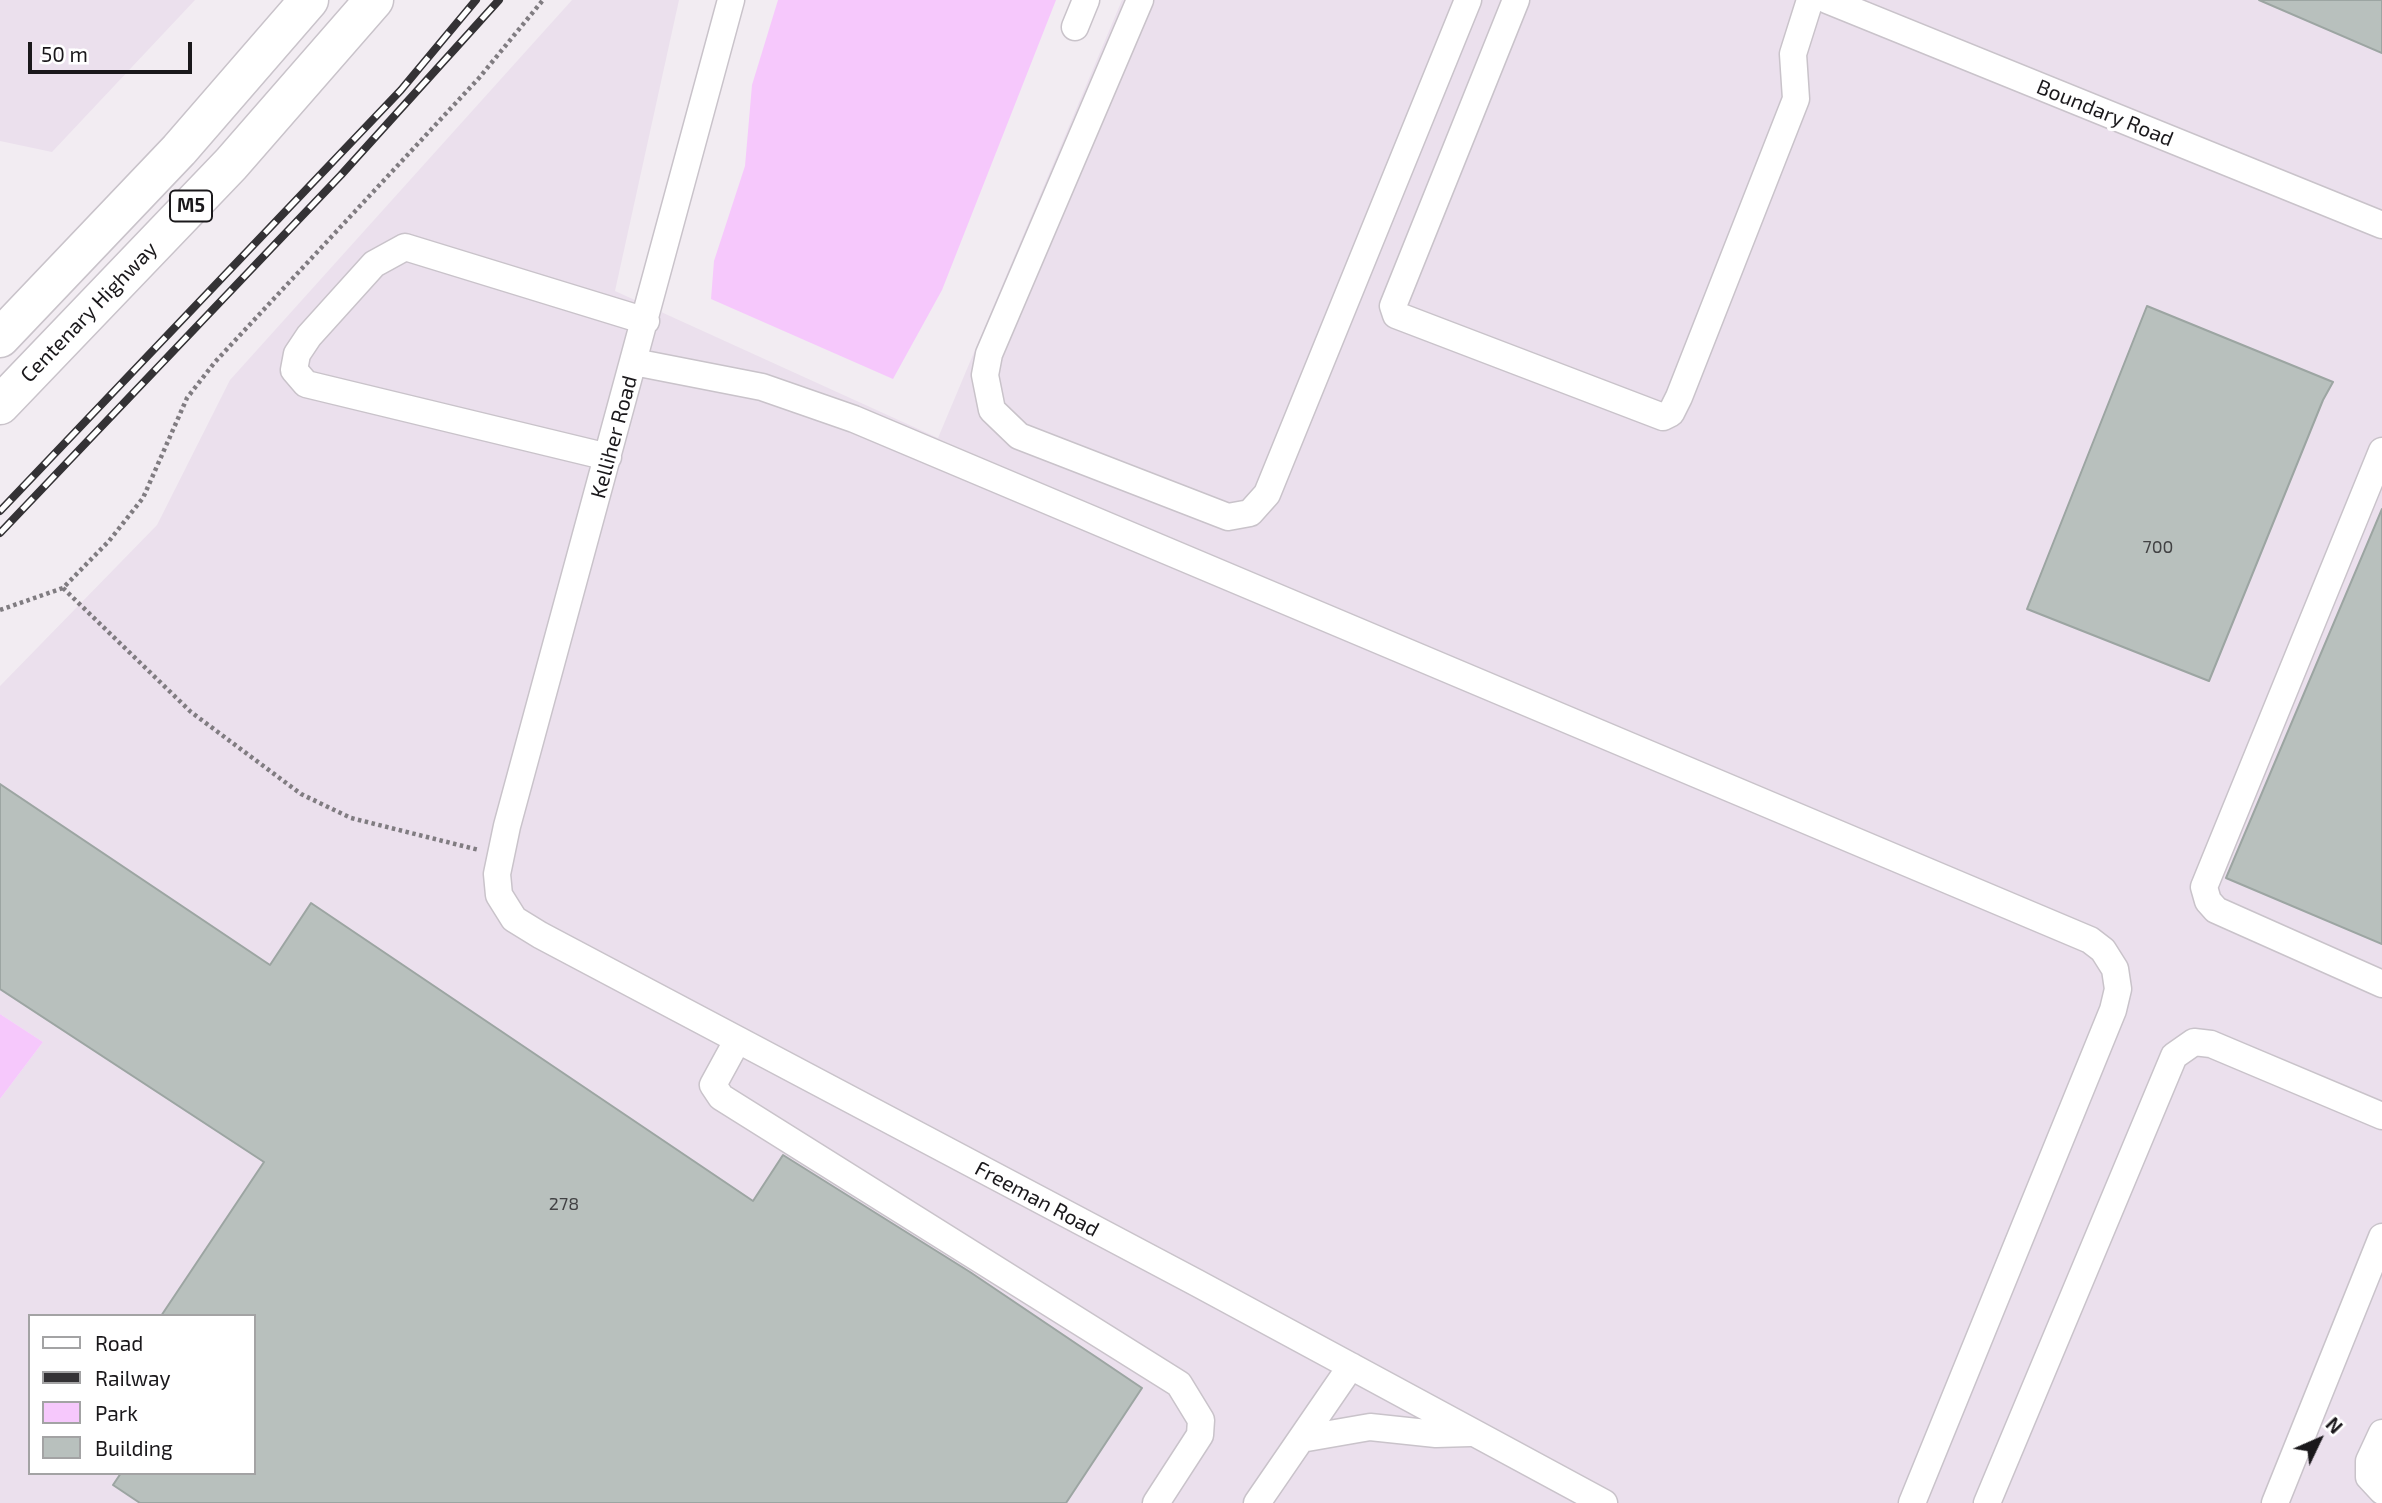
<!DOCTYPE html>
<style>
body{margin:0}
#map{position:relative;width:2382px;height:1503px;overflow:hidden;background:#f2ecf2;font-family:"Exo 2",sans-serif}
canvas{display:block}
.legend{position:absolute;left:28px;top:1314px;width:228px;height:161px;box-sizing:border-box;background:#fff;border:2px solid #a3a3a4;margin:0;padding:9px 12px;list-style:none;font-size:21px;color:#1a181b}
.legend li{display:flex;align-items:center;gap:14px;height:35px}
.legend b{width:35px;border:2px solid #a3a3a4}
.north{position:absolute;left:2284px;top:1405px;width:70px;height:70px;-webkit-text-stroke:5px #fff;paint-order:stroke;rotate:46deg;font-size:19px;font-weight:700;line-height:28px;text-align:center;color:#1a181b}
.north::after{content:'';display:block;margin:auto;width:24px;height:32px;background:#1a181b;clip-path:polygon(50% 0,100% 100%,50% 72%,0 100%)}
.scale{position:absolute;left:28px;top:42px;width:164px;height:32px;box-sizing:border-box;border:4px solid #1a181b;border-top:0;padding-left:9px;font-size:21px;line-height:24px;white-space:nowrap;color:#1a181b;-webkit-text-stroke:5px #fff;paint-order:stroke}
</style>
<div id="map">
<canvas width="2382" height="1503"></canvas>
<ul class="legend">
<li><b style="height:9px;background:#fff"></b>Road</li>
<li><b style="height:9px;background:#343235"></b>Railway</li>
<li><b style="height:19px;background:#f6c8fc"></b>Park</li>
<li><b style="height:19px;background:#b8c0bd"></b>Building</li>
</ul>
<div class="north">N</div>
<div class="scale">50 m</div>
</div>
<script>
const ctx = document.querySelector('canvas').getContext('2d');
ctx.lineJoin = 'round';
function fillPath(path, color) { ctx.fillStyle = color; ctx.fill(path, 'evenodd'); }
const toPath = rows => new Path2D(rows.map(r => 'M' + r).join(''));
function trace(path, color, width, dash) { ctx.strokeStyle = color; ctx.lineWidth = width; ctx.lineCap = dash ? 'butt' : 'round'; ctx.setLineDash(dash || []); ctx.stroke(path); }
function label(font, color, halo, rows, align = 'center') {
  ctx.font = font + ' "Exo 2",sans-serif'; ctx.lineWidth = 7; ctx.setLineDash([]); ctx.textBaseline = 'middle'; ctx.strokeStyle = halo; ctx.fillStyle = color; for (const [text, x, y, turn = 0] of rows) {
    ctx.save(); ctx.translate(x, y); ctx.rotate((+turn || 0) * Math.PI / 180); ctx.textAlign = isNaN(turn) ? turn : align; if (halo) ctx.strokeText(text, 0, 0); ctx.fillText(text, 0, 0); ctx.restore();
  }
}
fillPath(toPath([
 [0,0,195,0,52,152,0,141],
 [572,0,679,0,615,291,938,438,1122,0,2382,0,2382,1503,0,1503,0,1099,43,1042,0,1014,0,686,157,525,230,380],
 [30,1316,254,1316,254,1473,30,1473]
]), '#ebe0ed');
fillPath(toPath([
 [778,0,1056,0,942,290,893,379,711,299,714,261,745,166,752,85],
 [0,1014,43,1042,0,1099]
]), '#f6c8fc');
const building = toPath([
 [2259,0,2382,0,2382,53,2259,0],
 [2147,306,2333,382,2323,400,2209,681,2027,609,2147,306],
 [2382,509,2382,944,2226,878,2382,509],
 [0,784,270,965,311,903,753,1201,783,1155,970,1272,1142,1388,1066,1503,140,1503,113,1485,121,1473,254,1473,254,1316,161,1316,264,1162,0,989,0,784]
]);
fillPath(building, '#b8c0bd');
trace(building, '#9ca5a2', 2);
const minor = toPath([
 [731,0,507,826,497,874,499,895,514,919,540,935,1197,1283,1604,1503],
 [1140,0,989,354,985,375,992,410,1019,436,1228,517,1250,513,1267,494,1468,0],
 [1516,0,1393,306,1396,315,1663,417,1671,413,1679,397,1796,99,1793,54,1810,0],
 [1827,0,2382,225],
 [1075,27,1086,0],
 [634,362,762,387,854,419,2090,940,2103,950,2115,969,2118,989,2113,1010,1912,1503],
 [2382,451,2204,887,2208,901,2216,910,2382,984],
 [608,457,306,384,294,370,297,354,309,336,374,264,405,247,646,321],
 [737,1041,713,1085,721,1097,1179,1384,1201,1420,1200,1435,1156,1503],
 [2382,1433,2369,1461,2369,1477,2382,1491],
 [1301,1439,1370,1427,1436,1434,1470,1433],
 [1257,1503,1351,1366],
 [1987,1503,2174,1056,2194,1042,2211,1044,2382,1116],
 [2275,1503,2382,1237]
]);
const highway = toPath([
 [0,338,179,150,309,0],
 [0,405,231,164,374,0]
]);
trace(minor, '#c9c3ca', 29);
trace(highway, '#c9c3ca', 41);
trace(toPath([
 [63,588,191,712,301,794,351,818,479,850],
 [0,610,63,588,109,541,143,498,187,398,215,362,479,78,543,0]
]), '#807c81', 4.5, [3.5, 3.5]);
trace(minor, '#fff', 26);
trace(highway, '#fff', 38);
const rail = toPath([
 [0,511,401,90,476,0],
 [0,533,341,175,499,0]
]);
trace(rail, '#343235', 8);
trace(rail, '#fff', 5, [16]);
label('18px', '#424244', null, [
 ["700",2158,547],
 ["278",564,1204]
]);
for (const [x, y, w] of [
 [191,206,42]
]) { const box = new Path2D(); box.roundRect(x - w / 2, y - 15.5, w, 31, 5); ctx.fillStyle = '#fff'; ctx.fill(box); trace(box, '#1a181b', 2); }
label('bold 19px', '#1a181b', null, [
 ["M5",191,206]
]);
label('21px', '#1a181b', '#fff', [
 ["Boundary Road",2105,113,22],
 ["Centenary Highway",89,312,-46],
 ["Kelliher Road",614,437,-75],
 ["Freeman Road",1037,1199,28]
]);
</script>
